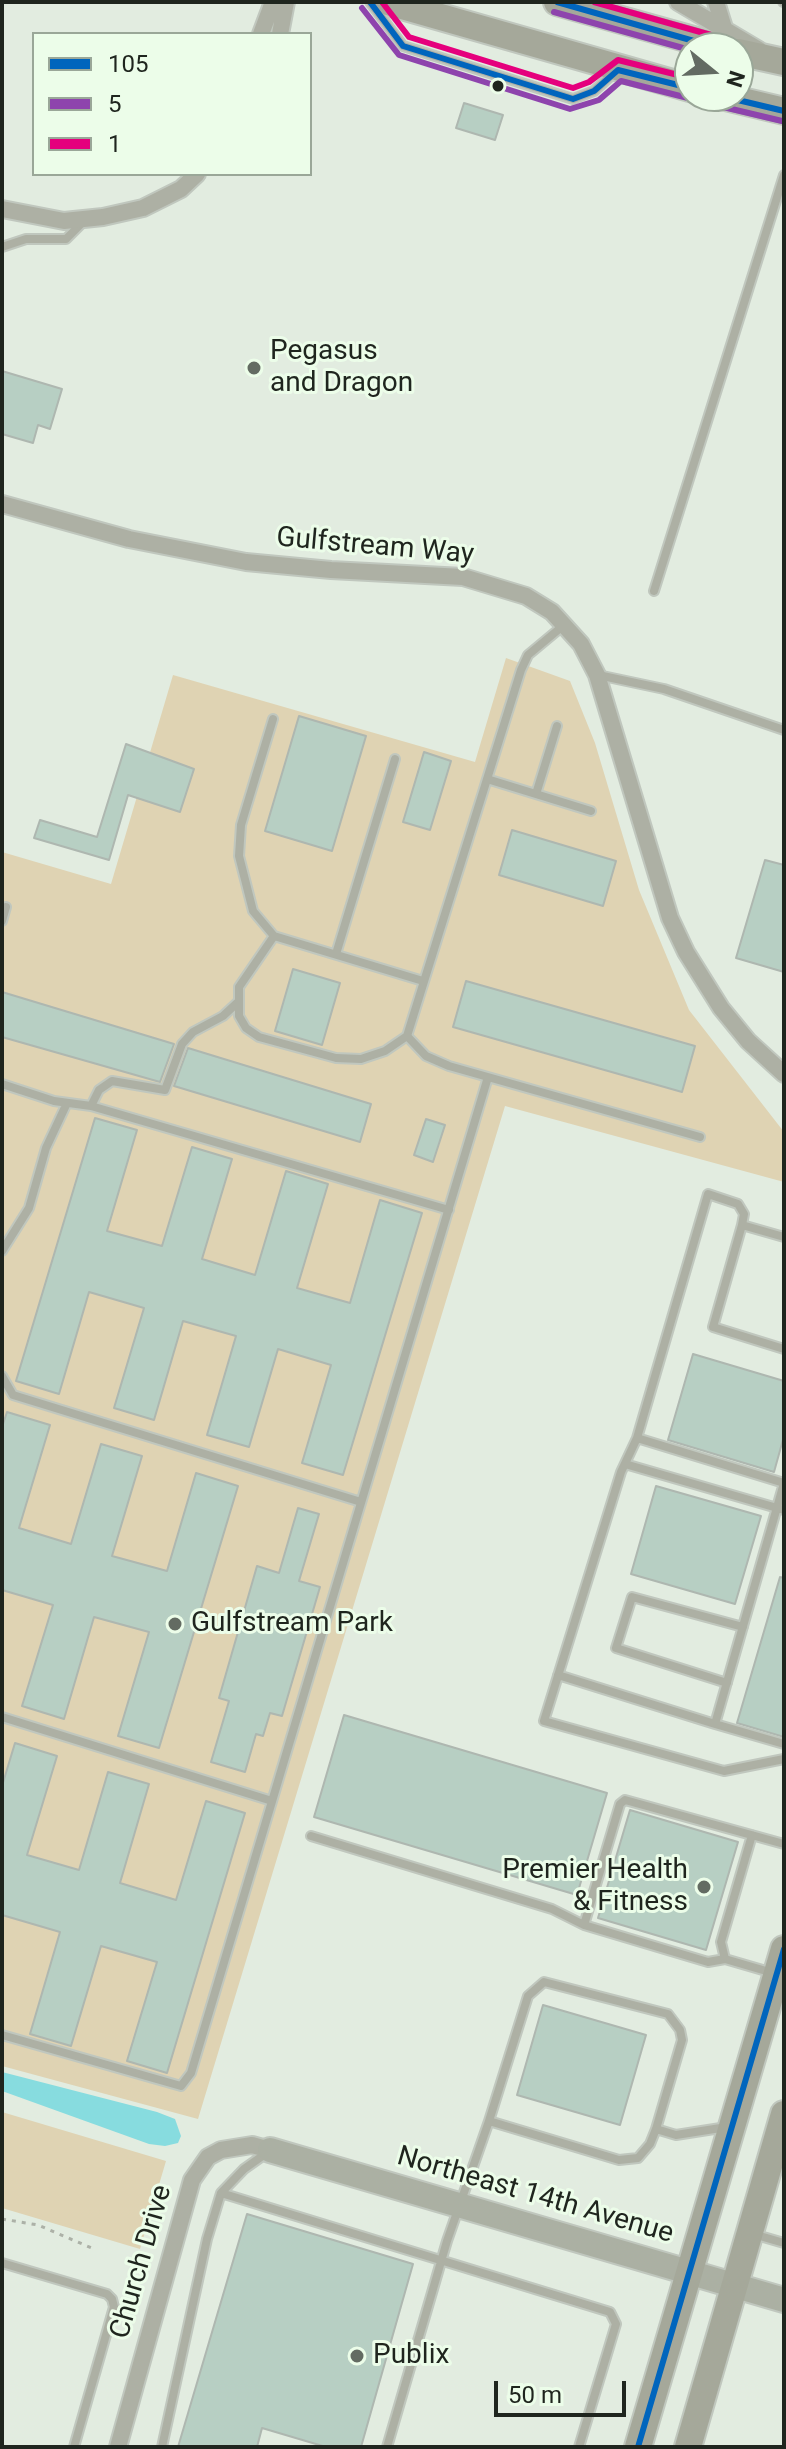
<!DOCTYPE html>
<style>
body{margin:0}
#map{position:relative;width:786px;height:2449px;overflow:hidden;background:#e2ece0;font-family:Roboto,sans-serif}
canvas{display:block}
.frame{position:absolute;inset:0;border:4px solid #1f251e;pointer-events:none}
.legend{position:absolute;left:32px;top:32px;width:280px;height:144px;box-sizing:border-box;background:#ecfde9;border:2px solid #9aa798;margin:0;padding:10px 14px;list-style:none;font-size:24px;color:#1f251e}
.legend li{display:flex;align-items:center;gap:16px;height:40px}
.legend b{width:40px;border:2px solid #9aa798}
.north{position:absolute;left:674px;top:32px;width:80px;height:80px;box-sizing:border-box;background:#ecfde9;border:2px solid #9aa798;border-radius:50%;rotate:108deg;font-size:22px;font-weight:700;line-height:32px;text-align:center;color:#1f251e}
.north::after{content:'';display:block;margin:auto;width:28px;height:36px;background:#636b62;clip-path:polygon(50% 0,100% 100%,50% 72%,0 100%)}
.scale{position:absolute;left:494px;top:2381px;width:132px;height:36px;box-sizing:border-box;border:4px solid #1f251e;border-top:0;padding-left:10px;font-size:24px;line-height:28px;white-space:nowrap;color:#1f251e;-webkit-text-stroke:6px #ecfde9;paint-order:stroke}
</style>
<div id="map">
<canvas width="786" height="2449"></canvas>
<div class="frame"></div>
<ul class="legend">
<li><b style="height:10px;background:#0065bd"></b>105</li>
<li><b style="height:10px;background:#8e44ad"></b>5</li>
<li><b style="height:10px;background:#e5007d"></b>1</li>
</ul>
<div class="north">N</div>
<div class="scale">50 m</div>
</div>
<script>
const ctx = document.querySelector('canvas').getContext('2d');
ctx.lineJoin = 'round';
function fillPath(path, color) { ctx.fillStyle = color; ctx.fill(path, 'evenodd'); }
const toPath = rows => new Path2D(rows.map(r => 'M' + r).join(''));
function trace(path, color, width, dash) { ctx.strokeStyle = color; ctx.lineWidth = width; ctx.lineCap = dash ? 'butt' : 'round'; ctx.setLineDash(dash || []); ctx.stroke(path); }
function label(font, color, halo, rows, align = 'center') {
  ctx.font = font + ' Roboto,sans-serif'; ctx.lineWidth = 6; ctx.setLineDash([]); ctx.textBaseline = 'middle'; ctx.strokeStyle = halo; ctx.fillStyle = color; for (const [text, x, y, turn = 0] of rows) {
    ctx.save(); ctx.translate(x, y); ctx.rotate((+turn || 0) * Math.PI / 180); ctx.textAlign = isNaN(turn) ? turn : align; if (halo) ctx.strokeText(text, 0, 0); ctx.fillText(text, 0, 0); ctx.restore();
  }
}
fillPath(toPath([
 [506,658,570,681,595,743,639,890,689,1010,784,1132,784,1182,505,1106,198,2119,2,2066,2,852,111,884,173,675,475,762],
 [2,2112,166,2161,140,2249,2,2208]
]), '#dfd3b3');
fillPath(toPath([
 [2,2072,157,2112,175,2119,181,2136,178,2143,165,2146,149,2144,2,2091]
]), '#87dcdf');
const building = toPath([
 [464,103,503,115,495,140,456,128,464,103],
 [2,371,62,389,50,429,38,425,33,443,2,434,2,371],
 [299,716,366,736,332,851,265,831,299,716],
 [126,744,194,769,180,812,128,795,109,860,34,838,40,820,97,837,126,744],
 [424,752,451,761,430,830,403,822,424,752],
 [512,830,616,861,603,906,499,875,512,830],
 [765,860,784,865,784,972,736,958,765,860],
 [293,969,340,983,322,1045,275,1031,293,969],
 [466,981,695,1046,682,1092,453,1027,466,981],
 [2,992,174,1044,160,1082,2,1037,2,992],
 [188,1048,371,1104,360,1142,174,1086,188,1048],
 [95,1118,137,1130,107,1231,162,1246,192,1147,232,1159,202,1259,255,1275,286,1171,328,1184,297,1288,350,1303,380,1200,422,1213,343,1475,302,1463,331,1365,278,1349,249,1447,207,1435,236,1336,183,1321,154,1420,114,1408,144,1308,89,1292,59,1394,16,1381,95,1118],
 [426,1119,445,1125,433,1162,414,1155,426,1119],
 [693,1354,784,1381,784,1436,774,1472,668,1440,693,1354],
 [7,1412,50,1425,19,1528,71,1544,101,1444,142,1456,112,1556,167,1571,196,1473,238,1486,159,1748,118,1736,149,1632,94,1617,64,1719,22,1706,53,1605,2,1590,2,1427,7,1412],
 [656,1486,761,1516,735,1604,631,1574,656,1486],
 [298,1508,319,1514,299,1581,320,1587,282,1716,270,1713,263,1736,256,1734,245,1772,211,1762,229,1701,219,1698,257,1566,279,1573,298,1508],
 [780,1577,784,1578,784,1737,737,1723,780,1577],
 [344,1715,607,1793,577,1895,314,1817,344,1715],
 [15,1743,57,1756,27,1855,79,1870,108,1772,149,1784,120,1883,176,1900,206,1801,245,1813,167,2073,127,2061,157,1962,101,1946,71,2046,30,2034,60,1932,2,1915,2,1786,15,1743],
 [630,1810,738,1842,706,1950,598,1918,630,1810],
 [543,2005,646,2035,620,2125,517,2095,543,2005],
 [247,2214,413,2264,361,2447,326,2447,262,2428,257,2447,178,2447,247,2214]
]);
fillPath(building, '#b7cfc3');
trace(building, '#aeb7b0', 2);
const lane = toPath([
 [370,2,403,46,573,99,594,91,614,73],
 [783,2,784,2],
 [2,247,26,239,66,239,84,221],
 [654,591,784,175],
 [598,675,664,689,784,730],
 [273,719,241,825,239,856,253,911,274,936,423,981],
 [487,779,591,811],
 [536,794,557,726],
 [2,921,6,907],
 [274,936,239,987,239,1016,246,1028,259,1037,336,1058,361,1059,385,1051,407,1036,426,1056,449,1066,700,1137],
 [336,954,395,759],
 [407,1036,521,670,528,655,564,625],
 [2,1084,54,1101,91,1106,449,1210],
 [91,1106,99,1090,112,1081,165,1090,182,1044,193,1032,223,1016,237,1003],
 [742,1225,744,1214,738,1204,708,1194,637,1438,621,1472,544,1721,724,1771,784,1759],
 [784,1237,742,1225,713,1327,784,1349],
 [2,1251,29,1208,46,1148,67,1103],
 [2,1376,13,1395,361,1502],
 [637,1438,784,1483,715,1724,784,1744],
 [625,1464,784,1510],
 [558,1675,715,1724],
 [727,1683,616,1648,632,1597,743,1627],
 [2,1717,272,1801],
 [311,1836,552,1909,584,1925],
 [725,1959,721,1942,752,1835],
 [773,1973,725,1959,708,1962,584,1925,620,1804,625,1800,784,1844],
 [2,2035,181,2086,191,2073,488,1077],
 [656,2129,676,2135,727,2127],
 [221,2193,244,2169,268,2152],
 [753,2234,784,2243],
 [2,2263,107,2294,112,2299,114,2307,74,2447],
 [162,2447,207,2239,221,2193,610,2312,616,2324,579,2447],
 [387,2447,447,2241,489,2121,619,2160,638,2158,650,2144,656,2129,682,2040,680,2030,668,2014,544,1982,528,1996,489,2121]
]);
const street = toPath([
 [678,2,759,50],
 [716,2,725,31],
 [261,34,273,2],
 [280,34,286,2],
 [2,209,64,221,103,217,143,208,181,189,197,174],
 [2,504,129,539,246,562,331,570,463,577,526,596,552,612,581,644,597,675,670,918,686,952,721,1008,748,1041,784,1074],
 [118,2447,192,2180,208,2157,221,2150,252,2145,270,2150]
]);
const secondary = toPath([
 [270,2150,784,2300]
]);
const primary = toPath([
 [388,2,690,88],
 [557,2,722,48],
 [738,52,784,62],
 [721,96,784,111],
 [638,2447,784,1949],
 [688,2447,784,2114]
]);
trace(lane, '#c0c7be', 12);
trace(street, '#c0c7be', 20);
trace(secondary, '#c0c7be', 28);
trace(primary, '#c0c7be', 30);
trace(toPath([
 [2,2219,38,2225,94,2249]
]), '#acb1a7', 3, [4, 6]);
trace(lane, '#adb0a4', 8);
trace(street, '#adb0a4', 16);
trace(secondary, '#abb0a3', 24);
trace(primary, '#a5a89a', 26);
trace(toPath([
 [370,2,403,46,573,99,594,91,618,70,690,88],
 [557,2,708,45],
 [721,96,784,111],
 [638,2447,784,1949]
]), '#0065bd', 6);
trace(toPath([
 [362,8,399,55,570,109,599,100,621,81,688,98],
 [554,12,690,50],
 [719,106,782,121]
]), '#8e44ad', 6);
trace(toPath([
 [382,2,409,37,573,88,589,82,618,60,690,78],
 [594,2,711,35]
]), '#e5007d', 6);
for (const [x, y, r, color] of [
 [498,86,7,"#1f251e"],
 [254,368,8,"#636b62"],
 [175,1624,8,"#636b62"],
 [704,1887,8,"#636b62"],
 [357,2356,8,"#636b62"]
]) { const dot = new Path2D(); dot.arc(x, y, r, 0, 2 * Math.PI); ctx.fillStyle = color; ctx.fill(dot); trace(dot, '#ecfde9', 3); }
label('28px', '#1f251e', '#ecfde9', [
 ["Pegasus",270,352],
 ["and Dragon",270,384],
 ["Gulfstream Park",191,1624],
 ["Premier Health",688,1871,"right"],
 ["& Fitness",688,1903,"right"],
 ["Publix",373,2356]
], 'left');
label('28px', '#1f251e', '#ecfde9', [
 ["Gulfstream Way",375,547,5],
 ["Northeast 14th Avenue",535,2196,16],
 ["Church Drive",142,2262,-74]
]);
</script>
